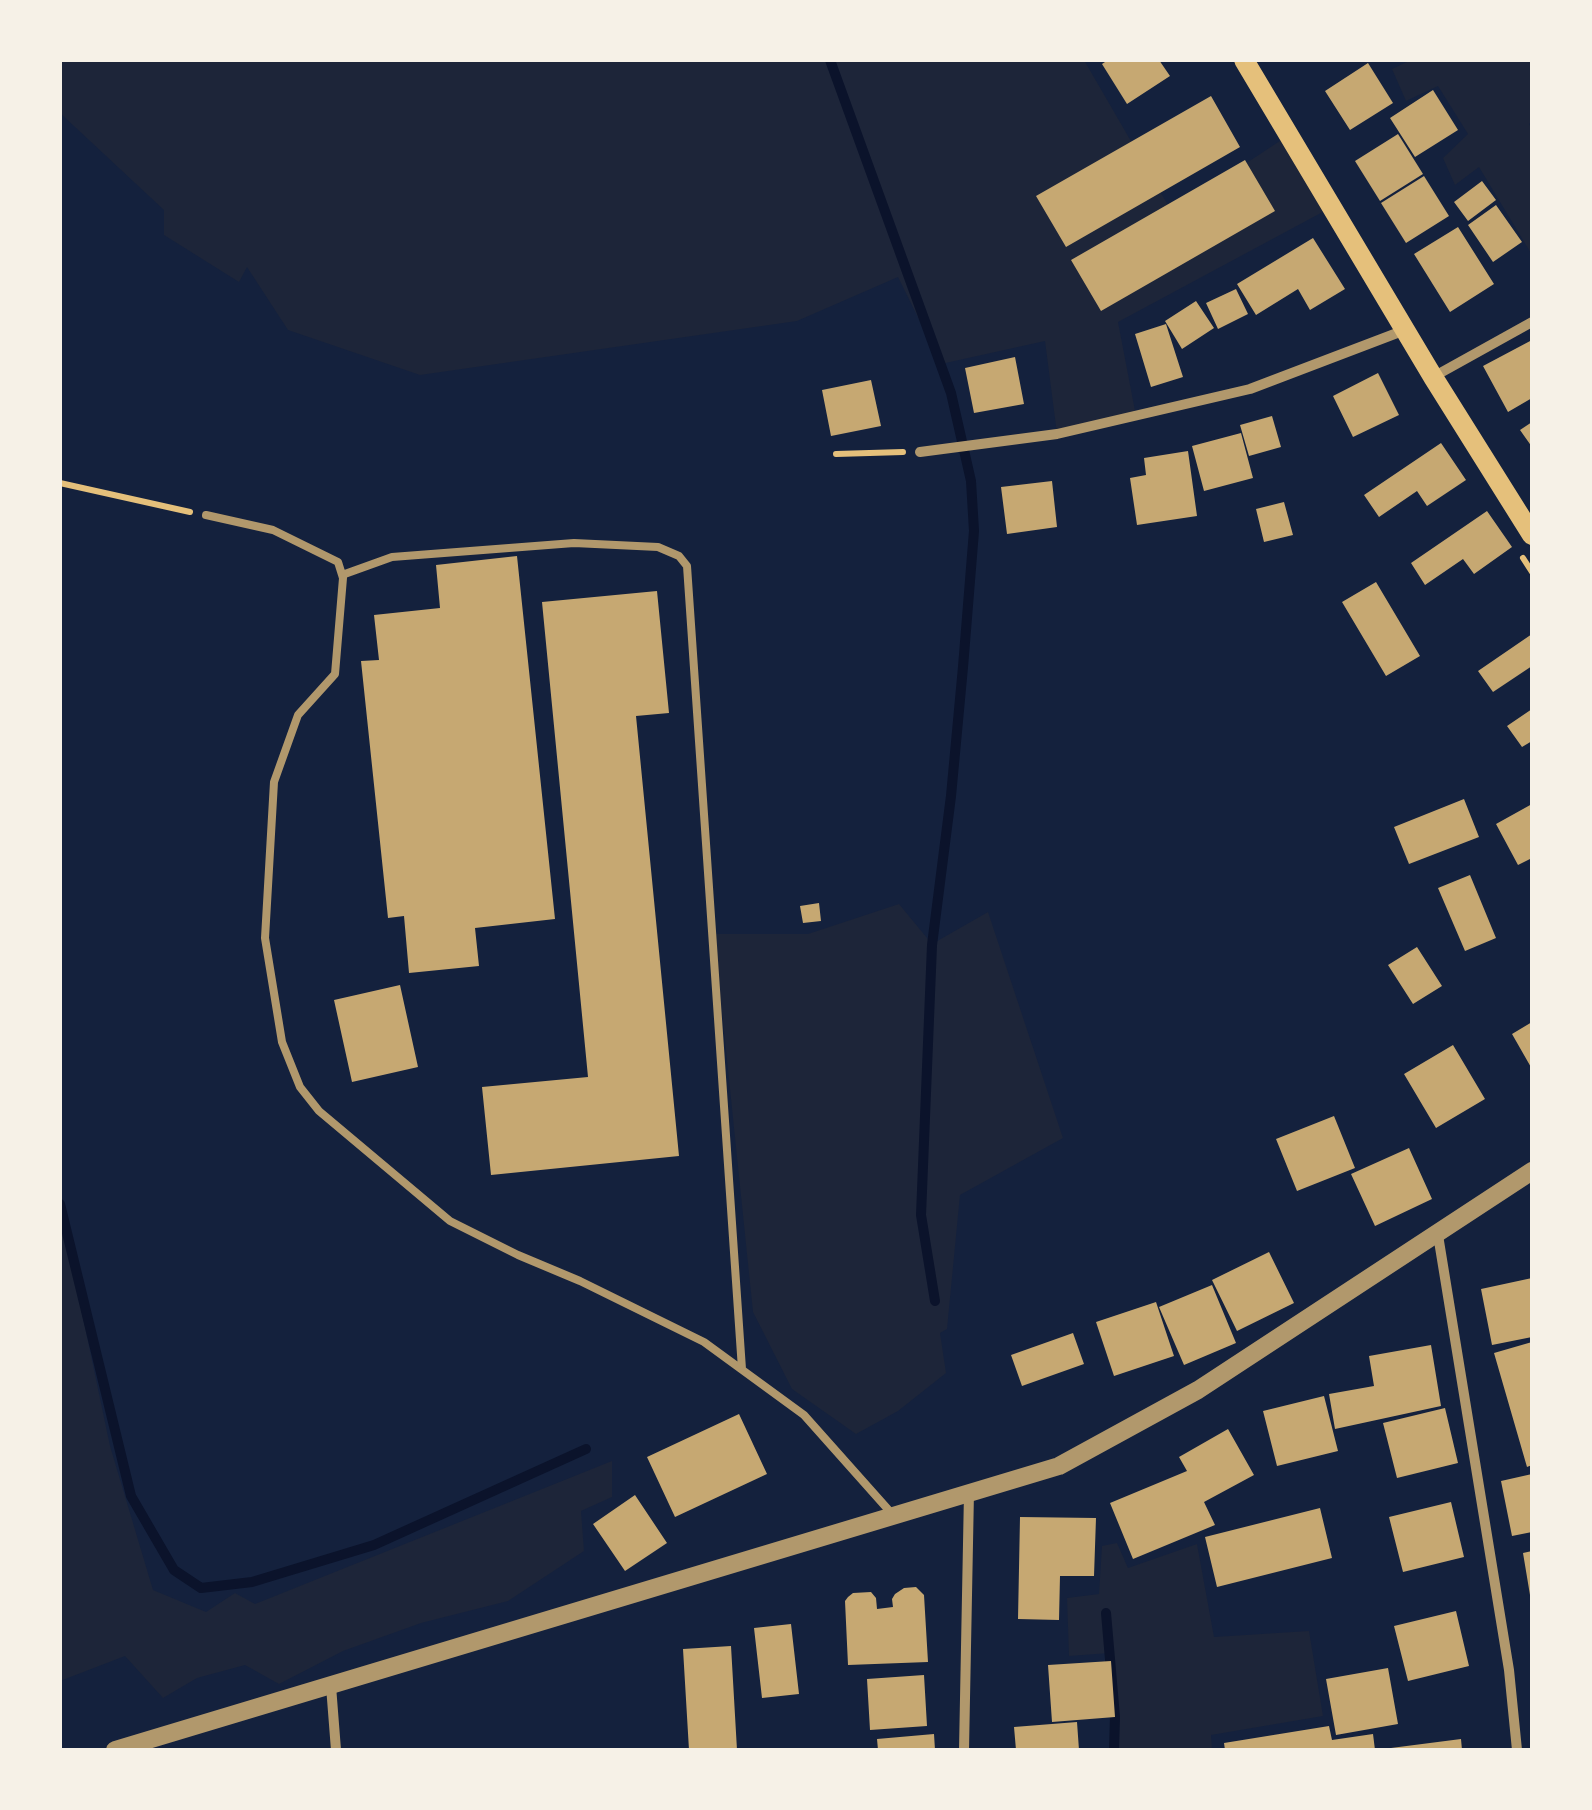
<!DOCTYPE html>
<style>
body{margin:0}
#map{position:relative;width:1592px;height:1810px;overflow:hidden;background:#14213d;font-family:"Noto Sans",sans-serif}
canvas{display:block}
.frame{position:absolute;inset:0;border:62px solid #f6f1e7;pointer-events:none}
</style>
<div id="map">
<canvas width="1592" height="1810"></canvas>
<div class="frame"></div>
</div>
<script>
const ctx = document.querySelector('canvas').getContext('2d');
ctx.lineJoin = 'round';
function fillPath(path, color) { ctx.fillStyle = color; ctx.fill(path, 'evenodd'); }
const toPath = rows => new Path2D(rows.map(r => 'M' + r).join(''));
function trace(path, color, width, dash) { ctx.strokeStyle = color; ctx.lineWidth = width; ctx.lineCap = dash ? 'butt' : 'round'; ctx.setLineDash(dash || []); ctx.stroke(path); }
fillPath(toPath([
 [60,60,1084,60,1172,212,1289,135,1332,207,1118,322,1136,416,1057,434,1045,341,941,364,898,277,797,321,420,375,288,330,247,267,239,282,164,235,164,210,60,113],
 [1411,60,1532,60,1532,122,1529,124,1532,128,1532,255,1479,167,1455,185,1443,158,1468,134,1438,86,1406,101,1392,69],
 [899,904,932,944,988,912,1063,1138,960,1195,947,1329,940,1333,946,1373,898,1411,856,1434,792,1389,753,1312,714,934,808,934],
 [60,1208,110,1446,153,1590,206,1612,235,1593,255,1604,612,1461,612,1497,581,1511,584,1551,508,1601,421,1623,343,1651,279,1684,245,1665,197,1678,163,1698,125,1656,60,1681],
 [1117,1543,1128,1568,1197,1544,1214,1637,1309,1631,1323,1716,1211,1735,1212,1750,1114,1750,1115,1717,1110,1653,1069,1656,1067,1598,1099,1594,1102,1546]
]), '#1d2539');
trace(toPath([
 [830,60,951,393,971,481,974,531,963,667,951,796,932,945,921,1215,935,1301],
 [60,1204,131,1496,174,1570,201,1588,252,1582,374,1545,586,1449],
 [1106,1613,1115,1717,1114,1750]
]), '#0b132b', 10);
fillPath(toPath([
 [1108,60,1159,60,1170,76,1127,104,1102,64],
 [1368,63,1393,103,1350,130,1325,91],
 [1433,90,1458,130,1415,157,1390,118],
 [1211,96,1240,147,1066,247,1036,196],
 [1398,134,1423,174,1380,201,1355,161],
 [1245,160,1275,211,1101,311,1071,260],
 [1424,176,1449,216,1406,243,1381,203],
 [1482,181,1496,200,1468,221,1454,202],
 [1496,205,1522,242,1493,262,1468,225],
 [1458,227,1494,284,1450,312,1414,254],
 [1313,238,1345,289,1310,310,1298,289,1256,315,1237,284],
 [1236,289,1248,314,1218,329,1206,303],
 [1196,301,1214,328,1182,349,1165,321],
 [1166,324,1183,377,1151,387,1135,334],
 [1532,340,1532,398,1508,412,1483,366],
 [1015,357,1024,404,974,413,965,368],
 [1378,373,1399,415,1353,437,1333,396],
 [871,380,881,426,831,436,822,390],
 [1272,416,1281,447,1249,456,1240,425],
 [1532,422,1532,447,1520,430],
 [1241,433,1253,478,1204,491,1192,446],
 [1441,443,1466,480,1427,506,1417,491,1379,517,1364,495],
 [1188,451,1197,516,1137,525,1130,478,1146,475,1144,458],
 [1052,481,1057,527,1007,534,1001,487],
 [1284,502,1293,535,1264,542,1256,509],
 [1487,511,1512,547,1474,574,1463,559,1425,585,1411,563],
 [517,556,555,919,475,928,479,966,409,973,404,916,388,918,361,661,379,660,374,615,440,608,436,565],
 [1376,582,1420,656,1386,676,1342,602],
 [657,591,669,713,636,716,679,1156,491,1175,482,1087,588,1077,542,602],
 [1532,634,1532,666,1493,692,1478,671],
 [1532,709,1532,741,1522,747,1507,726],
 [1464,799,1479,837,1409,864,1394,827],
 [1532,804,1532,858,1518,865,1496,824],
 [1470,875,1496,938,1465,951,1438,888],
 [819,903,821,921,803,923,800,906],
 [1417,947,1442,986,1413,1004,1388,965],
 [400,985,418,1067,352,1082,334,1000],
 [1532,1022,1532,1069,1512,1034],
 [1453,1045,1485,1099,1436,1128,1404,1074],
 [1334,1116,1355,1168,1297,1191,1276,1139],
 [1409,1148,1432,1199,1375,1226,1351,1174],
 [1269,1252,1294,1303,1237,1331,1212,1280],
 [1532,1278,1532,1337,1492,1345,1481,1289],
 [1212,1285,1236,1343,1184,1365,1159,1307],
 [1156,1302,1174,1356,1114,1376,1096,1322],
 [1073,1333,1084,1364,1022,1386,1011,1355],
 [1532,1342,1532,1465,1527,1467,1494,1353],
 [1431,1345,1441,1406,1335,1429,1329,1394,1374,1386,1369,1356],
 [1324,1396,1338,1451,1277,1466,1263,1411],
 [1445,1408,1458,1463,1397,1478,1383,1423],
 [739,1414,767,1474,675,1517,647,1457],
 [1228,1429,1254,1475,1204,1502,1215,1525,1133,1559,1110,1503,1187,1471,1179,1457],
 [1532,1474,1532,1532,1512,1536,1501,1481],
 [635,1495,667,1543,625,1571,593,1524],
 [1451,1502,1464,1557,1403,1572,1389,1517],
 [1320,1508,1332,1558,1217,1587,1205,1537],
 [1020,1517,1096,1518,1094,1576,1060,1576,1059,1620,1018,1619],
 [1532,1551,1532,1595,1530,1595,1523,1553],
 [916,1587,924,1595,928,1662,848,1665,845,1601,848,1597,853,1593,871,1592,876,1598,877,1609,893,1607,892,1599,895,1594,904,1588],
 [1456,1611,1469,1666,1408,1681,1394,1626],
 [791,1624,799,1694,762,1698,754,1628],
 [731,1646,737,1750,689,1750,683,1649],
 [1111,1661,1115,1717,1052,1722,1048,1665],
 [1388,1668,1398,1724,1336,1735,1326,1679],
 [924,1675,927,1726,870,1730,867,1679],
 [1077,1722,1079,1750,1016,1750,1014,1727],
 [1329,1726,1332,1740,1373,1734,1375,1750,1225,1750,1224,1743],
 [934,1734,935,1750,878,1750,877,1739],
 [1461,1739,1462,1750,1391,1750,1391,1748]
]), '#c6a872');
trace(toPath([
 [836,454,903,452],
 [60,483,190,512],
 [1523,558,1532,572]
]), '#e5c07b', 6);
trace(toPath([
 [206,515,273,530,338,562,343,578,335,674,298,715,274,782,265,938,282,1042,300,1087,319,1111,450,1221,518,1255,580,1281,704,1342,804,1415,893,1515],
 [342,575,392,557,574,543,658,547,679,556,687,566,742,1369]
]), '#b1986c', 8);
trace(toPath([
 [1433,377,1532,322],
 [920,452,1057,434,1250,389,1405,330],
 [1438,1235,1509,1670,1517,1750],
 [331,1686,336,1750],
 [964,1750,969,1492]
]), '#b1986c', 10);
trace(toPath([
 [115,1750,1059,1466,1198,1390,1532,1171]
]), '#b1986c', 18);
trace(toPath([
 [1244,60,1433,377,1532,535]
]), '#e5c07b', 20);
</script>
